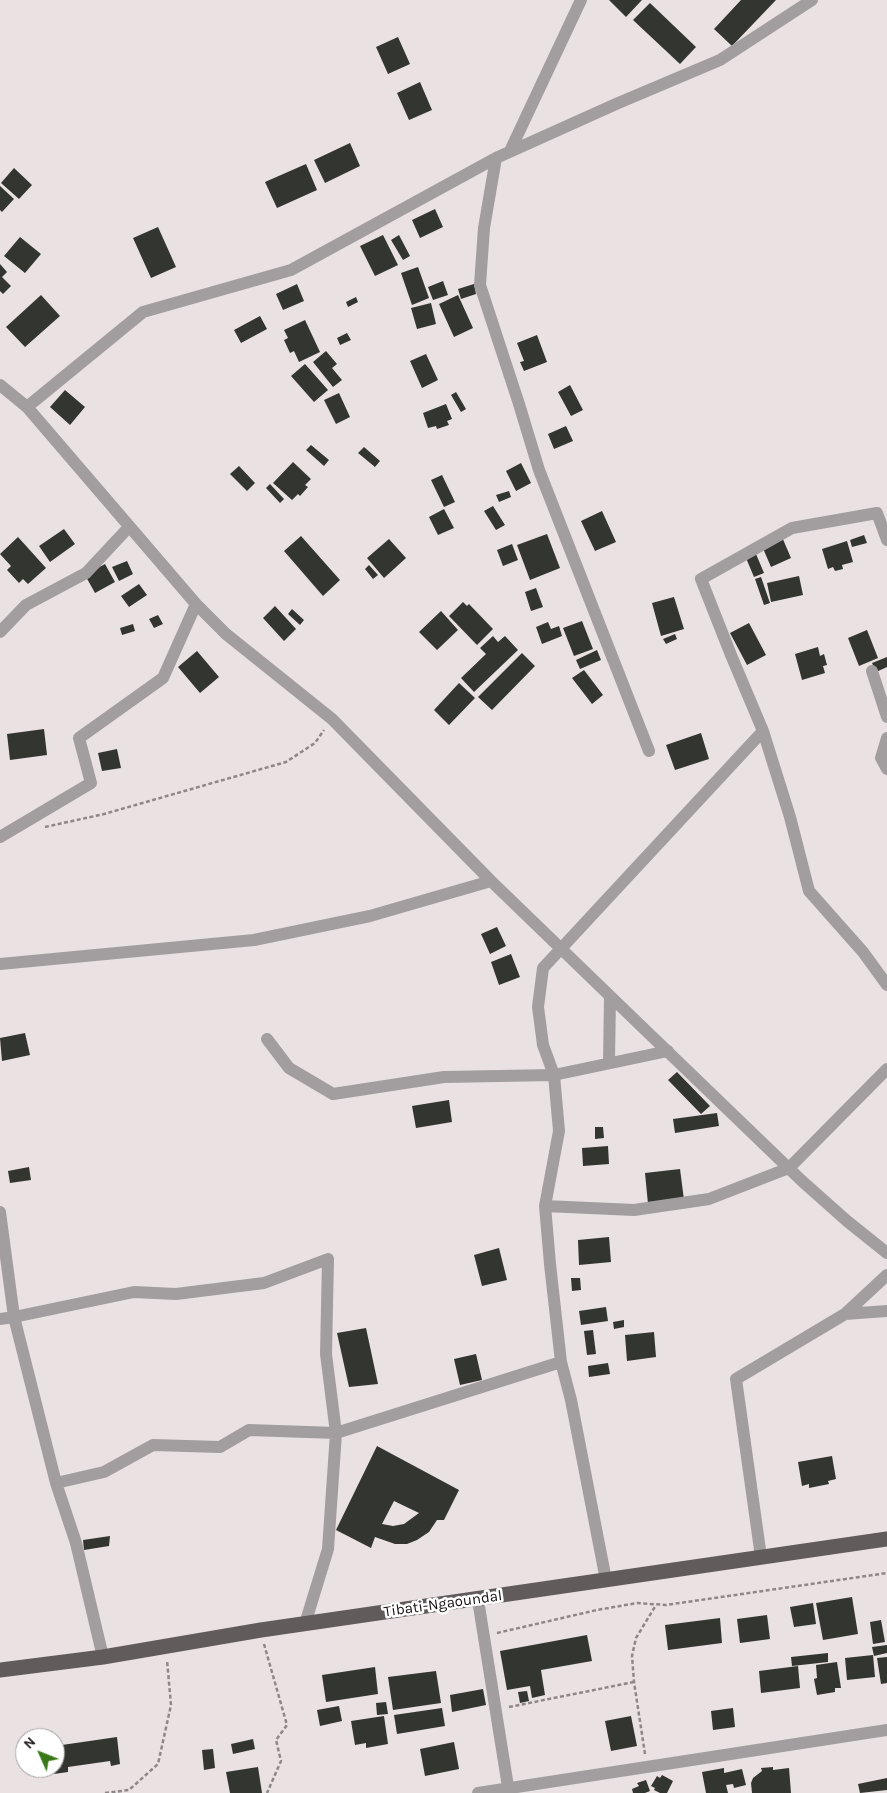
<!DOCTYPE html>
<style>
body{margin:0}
#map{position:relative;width:887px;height:1793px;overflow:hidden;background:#eae1e3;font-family:Karla,sans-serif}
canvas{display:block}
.north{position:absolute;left:15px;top:1728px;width:50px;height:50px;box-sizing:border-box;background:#fff;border:1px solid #a1a0a0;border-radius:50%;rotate:314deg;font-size:14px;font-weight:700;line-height:20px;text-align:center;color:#141111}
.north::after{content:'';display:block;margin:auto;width:18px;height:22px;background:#397917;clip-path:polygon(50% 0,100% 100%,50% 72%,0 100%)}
</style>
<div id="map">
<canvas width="887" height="1793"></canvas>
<div class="north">N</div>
</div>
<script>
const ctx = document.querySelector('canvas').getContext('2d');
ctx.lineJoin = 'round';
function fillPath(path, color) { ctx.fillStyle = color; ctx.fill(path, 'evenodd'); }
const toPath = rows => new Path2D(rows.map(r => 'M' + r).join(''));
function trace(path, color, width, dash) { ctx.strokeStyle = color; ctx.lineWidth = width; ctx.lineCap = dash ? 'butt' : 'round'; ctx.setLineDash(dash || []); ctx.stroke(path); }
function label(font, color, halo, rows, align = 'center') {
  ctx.font = font + ' Karla,sans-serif'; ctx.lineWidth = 5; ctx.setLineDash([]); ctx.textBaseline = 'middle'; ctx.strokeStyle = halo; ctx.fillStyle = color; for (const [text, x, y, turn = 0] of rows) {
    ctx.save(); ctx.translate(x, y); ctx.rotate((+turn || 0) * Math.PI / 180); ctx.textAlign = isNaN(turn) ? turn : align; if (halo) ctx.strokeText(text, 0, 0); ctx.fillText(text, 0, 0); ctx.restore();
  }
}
fillPath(toPath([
 [609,0,642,0,626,17],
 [741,0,776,0,732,46,714,29],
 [650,3,696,47,680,64,633,20],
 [398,37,410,64,388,74,376,47],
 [420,82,432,110,409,120,397,93],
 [350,143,360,166,325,183,314,160],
 [306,164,317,190,277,208,265,182],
 [14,168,32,185,19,199,1,183],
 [0,186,14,199,2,212,0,210],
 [435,209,443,227,420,238,412,220],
 [158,227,176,267,151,278,133,238],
 [383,235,398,265,375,276,360,246],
 [399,235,410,256,403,260,391,240],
 [20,237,41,254,25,273,4,256],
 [0,264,7,272,2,277,11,286,3,294,0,291],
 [418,267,429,298,412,305,401,273],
 [443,281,448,295,433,300,428,287],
 [297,284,304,301,283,310,276,294],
 [474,284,476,294,461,299,458,289],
 [41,295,60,316,25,347,6,327],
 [458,295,473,328,454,337,439,304],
 [356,297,358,302,348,307,346,302],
 [431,303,436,324,417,329,411,308],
 [260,316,267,329,241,343,234,330],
 [305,320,320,352,299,362,294,351,290,353,284,340,288,338,284,330],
 [347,333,351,340,340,345,337,338],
 [537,335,547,362,524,371,520,362,524,361,517,343],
 [326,351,337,364,332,368,342,380,333,387,313,362],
 [426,354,438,380,422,388,410,361],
 [305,364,328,390,314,402,291,376],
 [570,385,583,410,571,416,558,392],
 [65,390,85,407,70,425,50,407],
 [456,392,466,409,461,412,451,395],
 [339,393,350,417,336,424,324,400],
 [446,404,452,419,447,421,449,425,437,429,436,426,428,428,423,413],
 [566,426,573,441,554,449,548,434],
 [311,445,329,460,324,466,306,450],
 [364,447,380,461,375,467,358,453],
 [293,462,311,479,305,485,308,487,300,496,298,494,292,500,273,483],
 [521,463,531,483,516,491,506,471],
 [239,466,255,483,247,491,230,474],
 [442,475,455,502,444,507,431,480],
 [270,484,284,499,280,503,266,488],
 [509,491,511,497,499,502,496,495],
 [493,506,505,525,496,530,484,511],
 [444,509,454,528,438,535,429,517],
 [602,511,616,542,595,551,581,521],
 [64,529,75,544,50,562,39,546],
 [547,534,560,568,530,580,517,545],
 [864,535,867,543,852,547,850,540],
 [301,536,340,580,323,596,284,551],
 [18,537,46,568,28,584,23,579,19,583,7,570,11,566,0,554],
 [782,537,791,558,771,567,762,546],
 [389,539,406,558,384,578,367,558],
 [847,541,853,562,842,565,843,569,835,571,833,567,828,569,822,549],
 [512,544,518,560,503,566,497,550],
 [756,554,764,573,754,577,746,558],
 [127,561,133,574,119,581,112,567],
 [105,564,115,582,95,593,85,575],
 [369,565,378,575,373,579,365,569],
 [799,576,803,595,771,602,767,583],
 [761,577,770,603,764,605,755,579],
 [139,584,147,595,129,607,121,596],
 [536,588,543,607,531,611,525,592],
 [674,597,684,629,661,636,652,603],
 [463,602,467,606,469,604,493,629,477,645,449,616],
 [275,606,296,629,284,641,263,618],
 [292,609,304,620,300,625,288,614],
 [441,611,458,630,437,650,419,632],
 [158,615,163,624,154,628,149,619],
 [582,621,593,649,574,656,563,628],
 [548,622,551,629,559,626,562,636,542,644,536,627],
 [749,623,766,655,747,665,730,633],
 [133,624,135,631,122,635,120,628],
 [867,630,878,658,859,666,848,638],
 [675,634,677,639,666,644,663,639],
 [493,636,498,642,505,636,518,650,474,692,461,678,486,654,480,648],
 [818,647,820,656,824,654,827,665,823,666,825,673,802,680,795,654],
 [597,650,601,660,580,669,576,660],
 [197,651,219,677,200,693,178,667],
 [522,653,535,666,492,710,478,697],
 [887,657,887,667,876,672,872,663],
 [584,670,603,695,592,704,572,678],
 [459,683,475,698,449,725,434,710],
 [44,729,47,755,10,760,7,734],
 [701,733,709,759,675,770,666,745],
 [117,749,121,768,102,771,98,753],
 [497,927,506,946,490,954,481,934],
 [511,954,520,977,499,985,491,962],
 [25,1033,30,1055,2,1061,0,1038],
 [677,1072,710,1106,701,1114,668,1080],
 [449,1100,452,1122,416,1128,412,1106],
 [717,1113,719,1126,675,1133,673,1119],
 [595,1127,603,1127,604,1138,595,1139],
 [608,1146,609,1164,583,1166,582,1148],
 [29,1167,31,1180,10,1183,8,1171],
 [680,1169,684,1200,648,1204,645,1173],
 [609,1237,611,1262,579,1265,578,1240],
 [499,1248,507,1280,482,1286,474,1255],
 [571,1278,580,1278,581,1290,572,1291],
 [606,1307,608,1321,581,1325,579,1311],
 [624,1320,624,1327,614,1329,613,1322],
 [366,1328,378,1384,349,1387,337,1333],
 [593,1330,596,1354,587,1355,584,1331],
 [654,1332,656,1357,627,1361,625,1335],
 [476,1354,482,1380,460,1385,454,1359],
 [608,1363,610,1374,589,1377,588,1366],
 [377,1446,459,1490,444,1520,437,1520,429,1532,417,1540,407,1544,395,1544,375,1537,371,1548,336,1530],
 [394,1501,419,1513,404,1524,393,1526,382,1524],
 [832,1456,836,1479,828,1481,829,1484,809,1488,809,1484,802,1486,798,1462],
 [110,1536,109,1546,84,1550,83,1540],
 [852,1597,858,1634,823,1640,816,1603],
 [813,1603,816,1624,794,1627,790,1607],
 [767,1615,770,1639,740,1643,737,1619],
 [720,1618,722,1643,668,1650,665,1625],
 [881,1620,885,1642,873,1644,870,1622],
 [587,1635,592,1661,541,1670,545,1695,532,1698,530,1686,507,1690,500,1651],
 [887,1645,887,1653,874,1656,872,1647],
 [828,1653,828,1662,792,1666,791,1657],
 [873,1655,875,1677,847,1680,845,1658],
 [887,1657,887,1683,881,1684,877,1658],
 [837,1662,841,1688,835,1688,835,1692,817,1695,814,1679,817,1678,816,1665],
 [798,1666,800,1688,761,1693,759,1671],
 [375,1667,378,1694,326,1702,322,1675],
 [436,1671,441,1703,393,1710,388,1677],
 [483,1689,486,1705,452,1712,450,1695],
 [527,1691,529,1701,520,1703,518,1692],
 [386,1702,388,1714,377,1715,376,1703],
 [339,1706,342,1721,320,1726,317,1710],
 [442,1708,445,1726,397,1734,394,1715],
 [733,1708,735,1727,713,1730,711,1711],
 [384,1716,388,1744,366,1748,366,1743,355,1745,351,1721],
 [631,1716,637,1746,611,1751,605,1721],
 [117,1737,120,1764,111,1766,110,1761,68,1767,68,1772,54,1774,55,1741,61,1740,62,1745],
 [253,1739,255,1749,233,1754,231,1744],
 [454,1742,459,1769,425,1776,420,1749],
 [213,1749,215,1768,204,1770,202,1750],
 [258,1767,262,1793,230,1793,226,1772],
 [773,1767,773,1770,789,1768,791,1793,752,1793,751,1783,753,1778,762,1771,761,1768],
 [724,1768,724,1773,742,1769,746,1785,734,1788,733,1784,726,1785,728,1793,706,1793,702,1772],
 [662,1775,673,1781,667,1793,660,1793,654,1790,655,1788,651,1786,657,1776,660,1778],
 [887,1778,887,1790,860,1793,858,1784],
 [646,1780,650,1791,645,1793,633,1793,632,1789,639,1786,637,1783]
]), '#323530');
trace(toPath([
 [45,827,104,814,286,762,315,743,324,730],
 [497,1633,597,1610,637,1603,666,1605,887,1573],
 [264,1644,287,1725,276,1740,281,1761,267,1793],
 [509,1707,634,1682],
 [645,1754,634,1682,632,1656,636,1638,656,1605],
 [105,1793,129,1790,158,1764,171,1705,167,1660]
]), '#8e8789', 2.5, [4, 2.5]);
trace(toPath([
 [510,151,581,0],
 [496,158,484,228,480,285,519,404,539,470,649,751],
 [0,385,27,407,196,604,226,634,332,719,491,881,610,996,802,1181,847,1221,887,1253],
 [27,407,143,312,291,270,496,158,616,104,720,60,812,0],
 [887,540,877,513,792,528,701,579,731,655,763,731,790,817,809,891,863,952,887,985],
 [0,632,26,605,86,573,129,527],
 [872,671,887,717],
 [887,738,881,758,887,769],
 [0,837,91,783,79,738,163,678,196,604],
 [0,964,254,940,370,916,491,881],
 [267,1039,289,1068,333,1094,444,1077,554,1075,668,1051],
 [609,1063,610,996],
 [545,1206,634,1210,709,1199,789,1168,887,1069],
 [0,1212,14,1317,56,1483,76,1543,103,1657],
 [845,1314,887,1311],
 [0,1319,14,1317,134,1292,176,1294,264,1283,328,1259,326,1354,336,1433,328,1549,305,1624],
 [56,1483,104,1472,153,1445,220,1447,249,1430,336,1433,561,1362],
 [761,1557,736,1379,845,1314,887,1275],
 [606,1580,571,1400,561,1362,550,1264,545,1206,559,1131,554,1075,543,1045,538,1007,543,968,763,731],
 [478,1600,509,1793],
 [478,1793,887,1730]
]), '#a29e9f', 12);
trace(toPath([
 [0,1670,103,1657,261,1630,887,1539]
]), '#625b5c', 15);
label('15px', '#141111', '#fff', [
 ["Tibati-Ngaoundal",443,1604,-8]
]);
</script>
